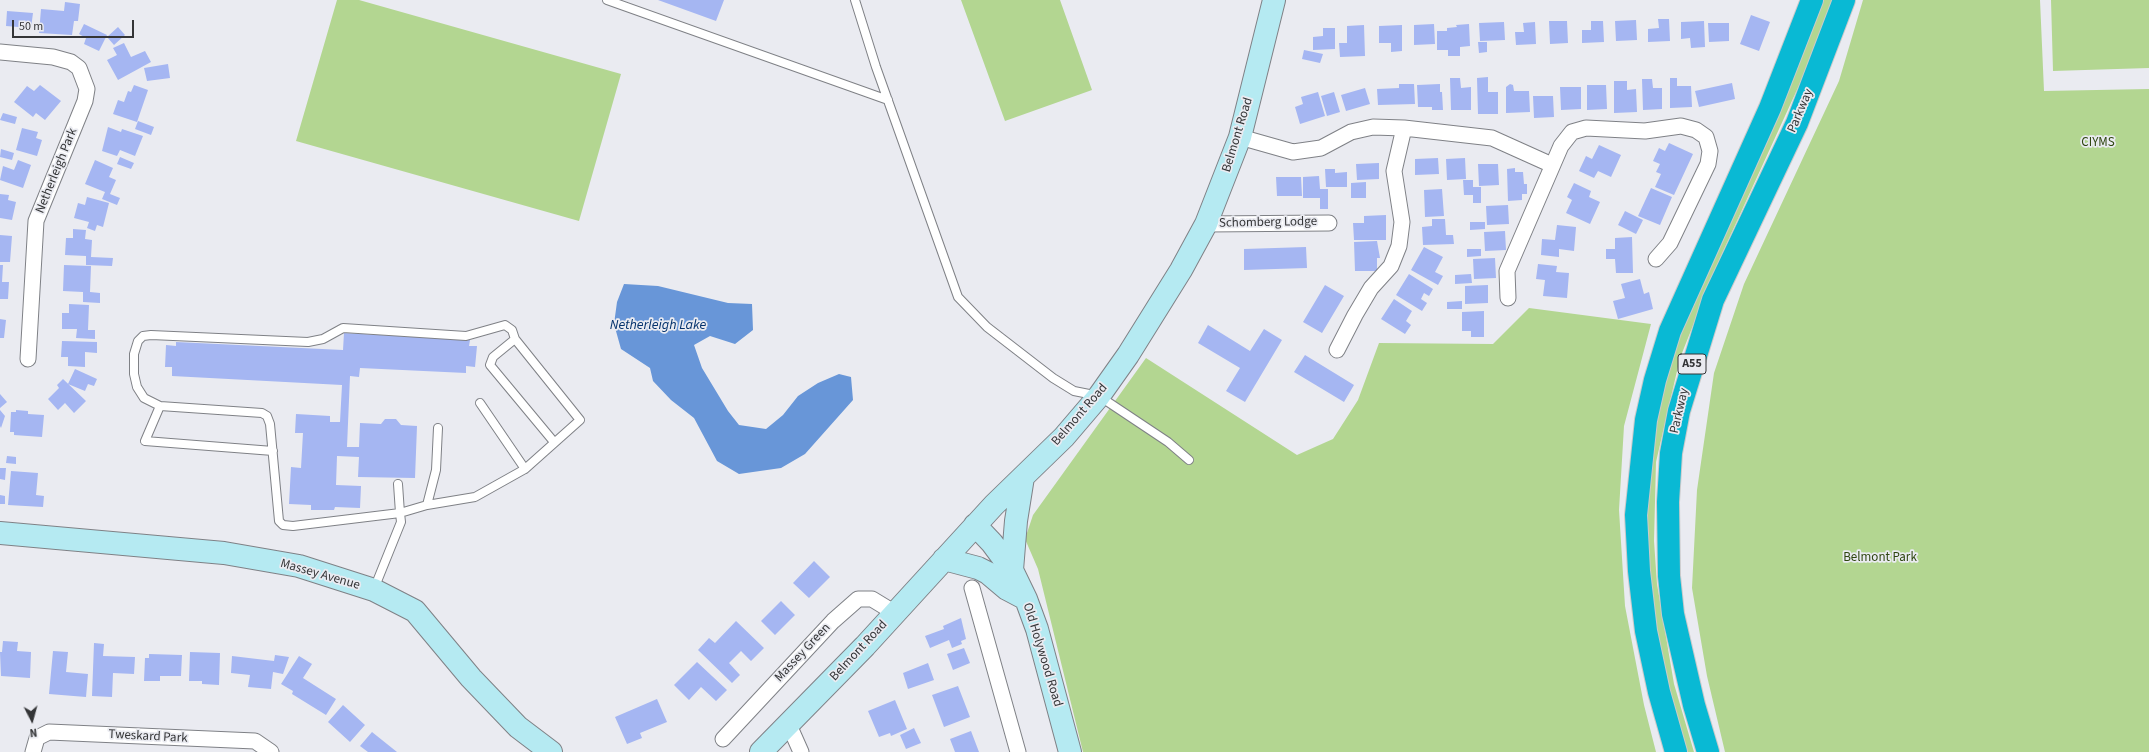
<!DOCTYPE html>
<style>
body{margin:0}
#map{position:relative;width:2149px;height:752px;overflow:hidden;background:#eaebf1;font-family:"Source Sans 3",sans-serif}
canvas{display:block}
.north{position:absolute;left:12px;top:700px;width:40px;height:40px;-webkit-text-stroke:3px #eaebf1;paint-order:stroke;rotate:174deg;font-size:11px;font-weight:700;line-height:16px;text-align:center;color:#343537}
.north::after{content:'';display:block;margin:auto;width:14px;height:18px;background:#343537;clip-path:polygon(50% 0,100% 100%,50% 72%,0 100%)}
.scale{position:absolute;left:12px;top:20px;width:122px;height:18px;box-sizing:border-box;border:2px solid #343537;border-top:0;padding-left:5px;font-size:12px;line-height:14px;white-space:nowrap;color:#343537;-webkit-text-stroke:3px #eaebf1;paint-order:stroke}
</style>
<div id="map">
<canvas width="2149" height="752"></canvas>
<div class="north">N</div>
<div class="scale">50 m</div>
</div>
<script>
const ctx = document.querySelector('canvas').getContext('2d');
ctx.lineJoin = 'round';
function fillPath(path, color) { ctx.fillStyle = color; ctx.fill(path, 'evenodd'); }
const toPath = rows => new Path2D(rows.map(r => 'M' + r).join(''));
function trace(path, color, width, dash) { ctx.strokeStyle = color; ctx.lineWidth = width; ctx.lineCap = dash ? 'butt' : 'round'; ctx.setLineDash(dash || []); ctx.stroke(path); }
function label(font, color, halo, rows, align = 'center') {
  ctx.font = font + ' "Source Sans 3",sans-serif'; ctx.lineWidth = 3.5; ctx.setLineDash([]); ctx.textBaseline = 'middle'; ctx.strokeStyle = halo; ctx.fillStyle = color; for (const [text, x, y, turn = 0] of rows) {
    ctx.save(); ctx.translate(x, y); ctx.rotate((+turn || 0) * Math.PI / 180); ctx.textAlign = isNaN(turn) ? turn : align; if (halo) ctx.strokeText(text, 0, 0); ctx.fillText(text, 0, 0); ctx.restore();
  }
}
fillPath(toPath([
 [337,0,359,0,621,74,579,221,296,141],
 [961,0,1060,0,1092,90,1005,121],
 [1820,0,1832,0,1812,57,1720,258,1680,358,1656,462,1654,541,1657,584,1674,684,1694,752,1685,752,1655,644,1644,534,1651,427,1670,353],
 [1863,0,2040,0,2044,91,2149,89,2149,752,1725,752,1707,676,1692,588,1697,490,1714,373,1744,284,1839,81],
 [2051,0,2149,0,2149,68,2053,71],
 [1529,308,1651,324,1624,426,1619,510,1625,606,1644,705,1656,752,1083,752,1038,569,1025,539,1033,515,1146,358,1297,455,1333,439,1358,400,1379,343,1493,344]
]), '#b3d691');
fillPath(toPath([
 [624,284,658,286,728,303,752,304,753,330,735,344,710,336,694,345,702,368,728,411,739,425,766,429,783,415,798,396,818,383,839,374,851,377,853,400,805,454,781,468,739,474,717,461,694,418,671,400,653,381,650,368,621,349,614,324,617,302]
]), '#6896d8');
fillPath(toPath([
 [658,0,724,0,716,21],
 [65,2,80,4,78,21,74,21,72,35,39,33,41,9,64,11],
 [7,11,33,13,31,28,6,26],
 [1751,15,1770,22,1759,51,1740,44],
 [1658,19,1669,19,1670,41,1648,42,1648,29,1659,28],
 [1636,20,1637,40,1616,41,1615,21],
 [1549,21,1567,21,1568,43,1550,44],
 [1591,21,1603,21,1604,42,1582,43,1582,30,1591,30],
 [1704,21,1705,47,1691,48,1690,38,1681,39,1681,22],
 [1504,22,1505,40,1480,41,1479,23],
 [1535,22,1536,44,1516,45,1515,32,1524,32,1523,23],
 [1708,23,1729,23,1729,41,1709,42],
 [84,24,107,35,99,51,84,44,86,38,79,34],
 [1434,24,1435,44,1414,45,1414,25],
 [1469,24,1470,46,1460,47,1460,56,1448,56,1448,50,1437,50,1437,31,1447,31,1447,28,1457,27,1456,25],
 [1364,25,1365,56,1340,57,1339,43,1347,43,1347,26],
 [1402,25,1402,51,1391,52,1391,43,1379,43,1379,26],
 [118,27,125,35,114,45,107,37],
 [1323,28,1335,28,1335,49,1313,50,1313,37,1323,36],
 [1478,42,1487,42,1487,52,1479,53],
 [124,43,131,57,145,51,151,62,118,80,107,60,117,55,113,48],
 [1304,50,1323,54,1320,63,1302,59],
 [168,64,170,78,147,81,144,68],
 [1488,77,1488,92,1498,92,1498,114,1478,114,1477,78],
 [1450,78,1460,78,1461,88,1471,87,1471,110,1451,110],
 [1670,78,1677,78,1677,86,1691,86,1692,107,1670,108],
 [1642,79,1652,79,1653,88,1662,88,1662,109,1643,110],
 [1614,81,1627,81,1627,90,1636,89,1637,112,1614,113],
 [1732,83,1735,99,1699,107,1695,91],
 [1399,84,1414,84,1415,104,1378,105,1377,89,1399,88],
 [1440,84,1440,92,1442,92,1443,110,1432,110,1432,107,1418,107,1417,85],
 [1510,84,1513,85,1514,91,1529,91,1530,112,1506,113,1506,87],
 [40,85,61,101,45,120,36,113,33,117,14,102,27,86,34,91],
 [134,85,148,90,137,122,113,114,118,100,124,102,128,91,131,92],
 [1587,85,1606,85,1607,109,1587,110],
 [1560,87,1581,87,1581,109,1561,110],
 [1365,88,1370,104,1346,111,1341,95],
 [1318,92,1325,116,1300,124,1295,107,1303,104,1301,97],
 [1334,92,1340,112,1327,116,1321,96],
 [1533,96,1553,96,1554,117,1534,118],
 [3,113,17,117,15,124,0,120],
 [138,121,154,127,151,135,135,129],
 [108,127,121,132,122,129,143,136,135,156,120,150,117,156,102,151],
 [22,128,38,132,36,138,42,140,37,156,16,150],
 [1669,143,1693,154,1674,195,1655,187,1661,174,1656,172,1660,164,1653,161,1659,148,1665,151],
 [1599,145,1621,155,1611,177,1598,171,1594,178,1579,171,1586,156,1592,159],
 [1,149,14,153,12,160,0,157],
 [120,157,134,163,131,169,117,164],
 [1438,158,1439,174,1415,175,1415,159],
 [1465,158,1466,179,1447,180,1446,159],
 [18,160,31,165,23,188,0,180,3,166,14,170],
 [95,160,113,168,109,177,116,180,110,194,120,198,117,205,102,199,105,192,85,184],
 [1379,163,1379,179,1357,180,1356,164],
 [1478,164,1498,164,1499,185,1479,186],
 [1515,168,1515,172,1523,172,1524,184,1527,184,1527,194,1522,194,1522,200,1508,201,1507,169],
 [1325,169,1335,169,1335,173,1347,172,1347,187,1326,187],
 [1319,176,1320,189,1328,189,1328,209,1320,209,1320,198,1303,198,1303,177],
 [1276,177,1301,177,1302,196,1277,196],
 [1463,180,1473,180,1473,187,1481,187,1481,203,1473,203,1473,195,1464,195],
 [1366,182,1366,198,1351,198,1351,183],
 [1574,183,1591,191,1589,197,1600,202,1590,224,1566,213,1572,200,1567,197],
 [1651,188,1672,197,1660,225,1638,216],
 [1442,189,1444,216,1425,217,1424,190],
 [0,194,9,195,8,200,16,202,12,220,0,218],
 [87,197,109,203,103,227,97,225,95,231,87,228,89,222,74,218,78,203,85,205],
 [1508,205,1509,224,1487,225,1486,206],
 [1625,211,1643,220,1636,234,1618,225],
 [1386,215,1386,240,1354,240,1353,223,1364,223,1364,216],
 [1432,219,1445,219,1446,235,1453,235,1454,244,1423,245,1422,227,1432,226],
 [1470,222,1485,222,1485,229,1470,230],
 [1557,225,1576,227,1574,251,1559,249,1559,257,1541,255,1542,239,1555,240],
 [73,229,86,230,85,239,92,240,91,257,113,258,112,266,86,265,86,256,65,255,66,238,73,238],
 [1505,231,1506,250,1485,251,1484,232],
 [0,235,12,236,10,262,0,262],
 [1632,237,1633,273,1616,273,1615,259,1606,259,1606,249,1615,249,1615,238],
 [1377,241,1380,258,1377,258,1377,271,1355,271,1354,242],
 [1306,247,1307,268,1244,270,1244,249],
 [1424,247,1443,257,1435,272,1443,276,1438,285,1411,270],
 [1467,249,1481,249,1481,256,1467,257],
 [1495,258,1496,278,1474,279,1473,259],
 [1538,264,1557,266,1556,272,1569,273,1567,298,1543,296,1545,280,1536,279],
 [0,265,3,265,2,282,9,282,8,299,0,299],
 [64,265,91,266,90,292,100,293,100,303,83,302,83,292,63,291],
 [1409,274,1433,289,1429,296,1424,293,1421,299,1427,303,1422,311,1396,295],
 [1471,274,1472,283,1455,284,1455,275],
 [1640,279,1644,294,1649,292,1653,309,1618,319,1613,301,1625,298,1621,284],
 [1325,285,1344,296,1322,333,1303,322],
 [1488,285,1488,303,1465,304,1465,286],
 [1394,299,1412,311,1406,321,1411,325,1405,334,1381,319],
 [1462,301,1462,309,1447,309,1447,302],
 [69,304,89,305,88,330,95,330,95,339,76,338,77,329,62,329,62,313,69,313],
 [1484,311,1484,337,1471,337,1471,331,1462,331,1462,312],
 [0,319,6,320,4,338,0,338],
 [1208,325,1250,351,1264,329,1282,340,1245,402,1226,391,1240,368,1198,343],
 [344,333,470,340,469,346,477,346,475,367,466,366,466,373,360,368,359,377,350,376,347,447,359,447,360,423,381,424,385,419,396,419,401,425,417,426,415,478,358,477,359,457,337,456,336,485,361,486,360,508,335,507,334,510,311,510,311,505,289,504,291,467,301,468,303,433,295,433,296,414,330,416,330,422,340,422,342,385,172,376,172,367,165,367,166,345,176,346,176,342,343,350],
 [62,341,97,342,97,353,85,352,85,367,68,366,68,357,61,357],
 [1305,355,1354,385,1344,402,1294,372],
 [75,369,97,379,94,386,88,384,85,391,68,384],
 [63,379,86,401,74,413,65,403,58,410,48,399,59,388,57,385],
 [0,394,7,402,0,408],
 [0,410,5,416,1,428,0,426],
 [16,410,28,411,28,414,44,415,42,437,14,435,14,432,10,432,11,412,16,412],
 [7,456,16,457,16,464,6,463],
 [0,468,6,468,5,480,0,479],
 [11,471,38,473,36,495,44,496,43,507,8,505],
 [0,495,5,496,5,504,0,504],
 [814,561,830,577,809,598,793,583],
 [781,601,795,615,775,635,761,621],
 [961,618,966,639,961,641,962,644,952,648,949,640,930,648,925,636,944,629,943,626],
 [736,621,764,648,751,661,741,651,729,663,740,675,732,683,698,650,709,638,715,643],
 [3,641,18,642,17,651,31,652,30,678,1,676,0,652,2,652],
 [94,643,104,644,103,656,135,657,134,674,113,673,112,697,92,696],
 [964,648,970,663,953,670,947,654],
 [53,651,68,652,66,672,88,674,86,697,49,694],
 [190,652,220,653,219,685,202,684,202,681,189,681],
 [149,654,182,655,181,676,160,676,160,681,144,681,145,658,149,658],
 [275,655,289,657,283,674,273,672,271,689,248,687,250,675,231,673,232,656,274,661],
 [299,656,312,664,303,678,336,699,326,715,292,694,293,691,281,684],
 [697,662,727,690,716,701,701,687,689,700,674,685],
 [928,663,934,680,908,689,903,673],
 [958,686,970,717,944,727,932,695],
 [657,699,667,722,640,733,642,738,627,744,615,717],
 [895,700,907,729,891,736,890,733,879,737,868,711],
 [343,705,365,725,350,742,328,722],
 [914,728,921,743,906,749,900,735],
 [971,731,979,752,955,752,950,739],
 [372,732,397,752,368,752,360,746]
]), '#a5b6f2');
const lane = toPath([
 [607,0,888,100],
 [855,0,876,67,958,297,987,327,1053,378,1074,391,1099,396,1168,442,1189,460],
 [515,339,493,357,490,365,554,442],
 [480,403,525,469],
 [160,406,145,441,273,451],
 [427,505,436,470,438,428],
 [374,589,401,522,400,513,427,505,475,497,525,469,580,420,515,339,512,330,505,325,466,336,343,328,323,339,308,342,151,335,143,336,138,341,134,354,134,374,137,387,144,398,160,406,262,413,267,416,270,424,279,521,283,525,293,526,400,513,398,484]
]);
const street = toPath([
 [0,52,53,57,71,62,79,68,87,89,85,101,36,221,28,359],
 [1240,137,1293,152,1321,148,1351,132,1373,127,1404,128,1492,138,1552,165],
 [1206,224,1329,223],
 [1508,298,1507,271,1561,146,1572,132,1586,128,1645,131,1681,126,1696,130,1706,137,1710,151,1708,164,1670,243,1656,259],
 [1337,350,1355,315,1371,288,1391,266,1399,246,1402,222,1394,171,1404,128],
 [972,588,1018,752],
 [789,725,801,752],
 [723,739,833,621,858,599,872,599,895,613],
 [33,752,37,738,49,732,255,741,271,752]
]);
const secondary = toPath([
 [975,525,992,543,1012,570,1026,599,1037,629,1070,752],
 [0,533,224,553,299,566,374,590,415,611,471,678,518,727,551,752],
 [944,559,978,568,988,573,1007,589,1026,599],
 [1012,570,1016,521,1023,477],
 [761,752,865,646,994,505,1064,437,1099,396,1128,355,1181,270,1206,224,1240,137,1274,0]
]);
const highway = toPath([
 [1676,752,1659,692,1646,631,1639,571,1636,515,1646,420,1655,380,1670,331,1770,108,1812,0],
 [1708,752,1694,705,1673,614,1669,576,1668,502,1671,453,1679,411,1713,300,1797,123,1844,0]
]);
trace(lane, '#7f8186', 10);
trace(street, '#7f8186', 17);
trace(secondary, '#7f8186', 24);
trace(highway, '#cacacb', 24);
trace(lane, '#fff', 8);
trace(street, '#fff', 15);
trace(secondary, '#b5eaf2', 22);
trace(highway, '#09b9d4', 22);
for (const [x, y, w] of [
 [1692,364,28]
]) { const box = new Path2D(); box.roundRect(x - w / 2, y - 10, w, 20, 3); ctx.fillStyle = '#eaebf1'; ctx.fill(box); trace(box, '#343537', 1); }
label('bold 12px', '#343537', null, [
 ["A55",1692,364]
]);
label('13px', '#343537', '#eaebf1', [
 ["Parkway",1801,111,-67],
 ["Belmont Road",1238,135,-73],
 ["Netherleigh Park",57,171,-68],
 ["Schomberg Lodge",1268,223,-1],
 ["Parkway",1680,411,-77],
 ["Belmont Road",1080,415,-49],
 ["Massey Avenue",320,575,16],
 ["Belmont Road",859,651,-47],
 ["Massey Green",803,653,-47],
 ["Old Holywood Road",1042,655,73],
 ["Tweskard Park",148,737,3]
]);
label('13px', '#2e460f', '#eaebf1', [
 ["CIYMS",2098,143],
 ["Belmont Park",1880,558]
]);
label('italic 14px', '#04326d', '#eaebf1', [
 ["Netherleigh Lake",658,326]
]);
</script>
